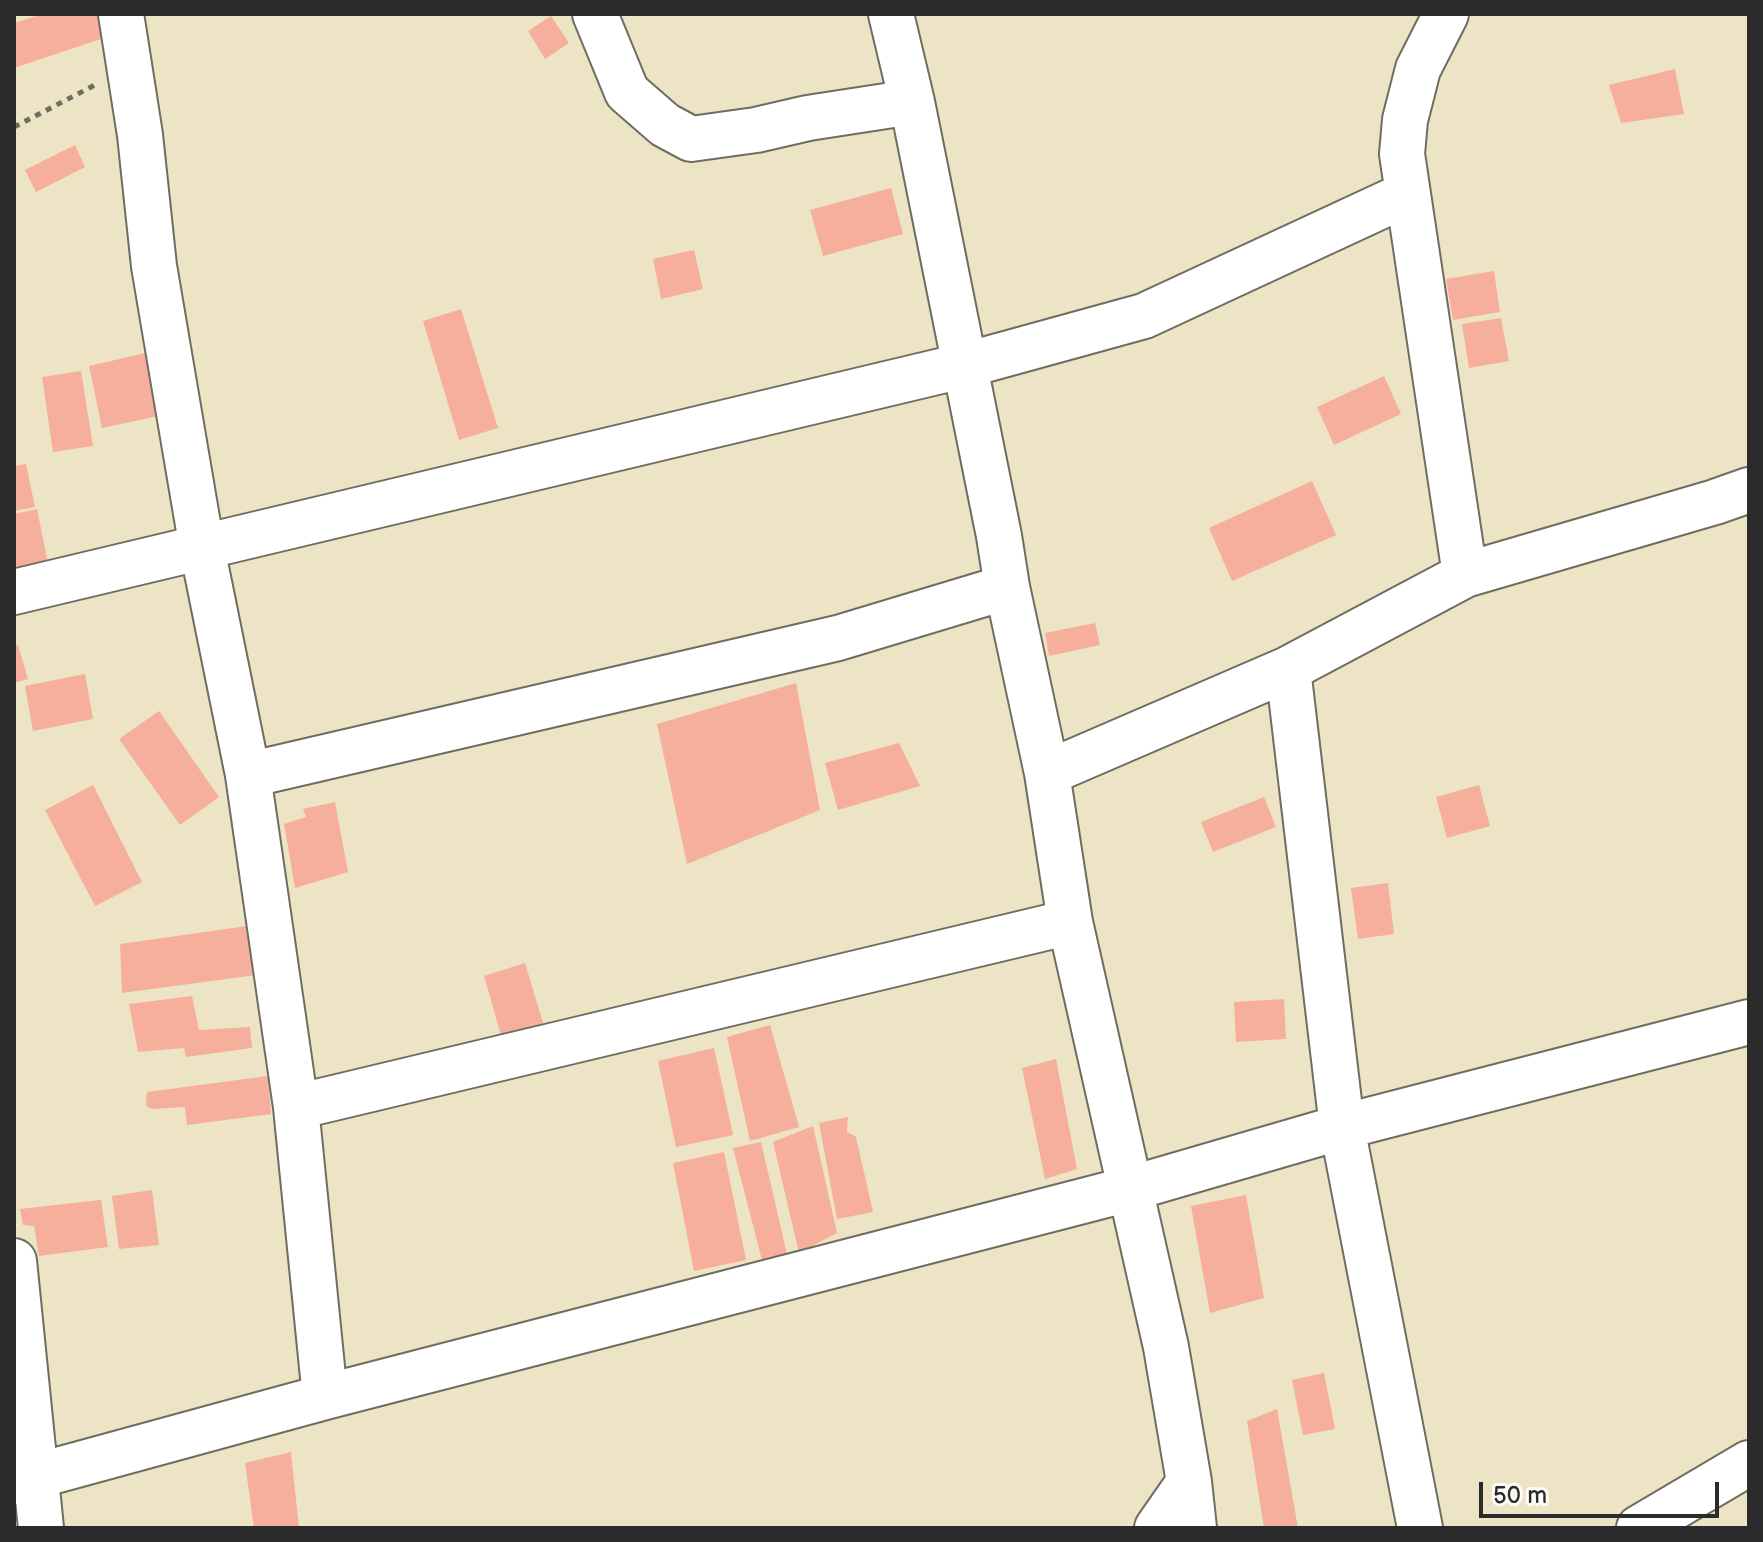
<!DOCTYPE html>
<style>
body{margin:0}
#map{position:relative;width:1763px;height:1542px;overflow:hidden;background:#ece4c4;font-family:"Balsamiq Sans",sans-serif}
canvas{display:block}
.frame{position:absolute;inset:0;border:16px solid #2b2b2b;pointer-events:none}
.scale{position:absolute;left:1479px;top:1482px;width:240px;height:36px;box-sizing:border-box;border:4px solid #2b2b2b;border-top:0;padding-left:10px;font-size:24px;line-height:28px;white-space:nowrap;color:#2b2b2b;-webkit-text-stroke:6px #fdfcf7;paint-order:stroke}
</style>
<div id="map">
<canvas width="1763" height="1542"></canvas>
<div class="frame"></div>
<div class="scale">50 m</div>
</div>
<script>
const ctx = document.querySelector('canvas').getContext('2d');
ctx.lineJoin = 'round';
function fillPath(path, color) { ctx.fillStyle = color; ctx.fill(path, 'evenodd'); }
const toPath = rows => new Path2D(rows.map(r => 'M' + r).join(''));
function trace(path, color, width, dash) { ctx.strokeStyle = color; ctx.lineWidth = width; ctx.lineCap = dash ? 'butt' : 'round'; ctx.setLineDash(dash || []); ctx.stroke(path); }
fillPath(toPath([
 [43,14,110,14,116,34,14,68,14,23],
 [551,16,569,43,545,59,528,31],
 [1675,69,1684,114,1621,123,1609,85],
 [75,145,85,167,36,192,25,170],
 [891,188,903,234,823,256,810,210],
 [694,250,703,289,661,299,653,259],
 [1494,271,1500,312,1453,320,1446,279],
 [461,309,498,428,459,440,423,321],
 [1501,318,1509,361,1469,368,1462,324],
 [150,352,163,415,102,428,89,366],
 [81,371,93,446,53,452,42,377],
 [1384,376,1401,414,1334,445,1317,407],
 [26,464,35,507,14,511,14,466],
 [1312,481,1336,535,1232,581,1209,528],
 [37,509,48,563,14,570,14,514],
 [1095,623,1100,645,1049,656,1045,633],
 [18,645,28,679,14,683,14,646],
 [85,674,93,719,33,731,25,686],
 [796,683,820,810,687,864,657,724],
 [159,711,219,797,180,825,119,739],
 [899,743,920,786,838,810,825,763],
 [93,785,142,882,95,906,45,810],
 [1479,785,1490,826,1447,838,1436,797],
 [1264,797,1276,827,1213,852,1201,822],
 [335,802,348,872,295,888,284,824,306,817,303,809],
 [1388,883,1394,934,1358,939,1351,888],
 [247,926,256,975,122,993,120,944],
 [525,963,547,1036,505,1049,484,976],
 [192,996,199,1030,250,1027,252,1048,186,1057,184,1048,138,1052,129,1004],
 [1284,999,1286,1039,1236,1042,1234,1002],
 [770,1025,799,1127,750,1141,727,1037],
 [714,1048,733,1135,676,1147,658,1061],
 [1056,1059,1077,1169,1045,1179,1022,1068],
 [268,1076,271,1114,187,1125,185,1107,152,1109,146,1106,147,1092],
 [848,1117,847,1132,856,1137,873,1212,837,1219,819,1123],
 [813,1126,837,1233,799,1253,773,1142],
 [761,1142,787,1254,762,1260,733,1148],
 [724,1152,746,1260,694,1271,673,1163],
 [152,1190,159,1245,119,1249,112,1196],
 [1246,1195,1264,1298,1210,1313,1191,1206],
 [101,1200,108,1247,39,1256,34,1226,23,1225,20,1209],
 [1324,1373,1335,1429,1303,1435,1292,1380],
 [1277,1409,1298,1528,1264,1528,1247,1421],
 [291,1452,299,1528,254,1528,245,1463]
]), '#f6af9c');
const minor = toPath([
 [121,14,140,135,154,266,202,548,248,775,296,1107,325,1397],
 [595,14,627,92,665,125,691,139,756,130,808,118,912,102],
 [891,14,912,102,999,536,1007,587,1047,773,1070,922,1166,1347,1189,1482,1194,1528],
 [1446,14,1418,69,1405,120,1402,154,1465,575],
 [14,592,966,365,1144,316,1407,194],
 [1288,669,1342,1127,1420,1528],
 [1047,773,1288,669,1465,575,1715,502,1749,490],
 [248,775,838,638,1007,587],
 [296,1107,1070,922],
 [14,1261,41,1528],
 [14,1482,325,1397,1129,1189,1342,1127,1749,1022],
 [1157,1528,1189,1482],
 [1639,1528,1749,1463]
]);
trace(minor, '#6f6c61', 48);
trace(toPath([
 [14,127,95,85]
]), '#6f6c61', 5, [6, 6]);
trace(minor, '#fff', 44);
</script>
